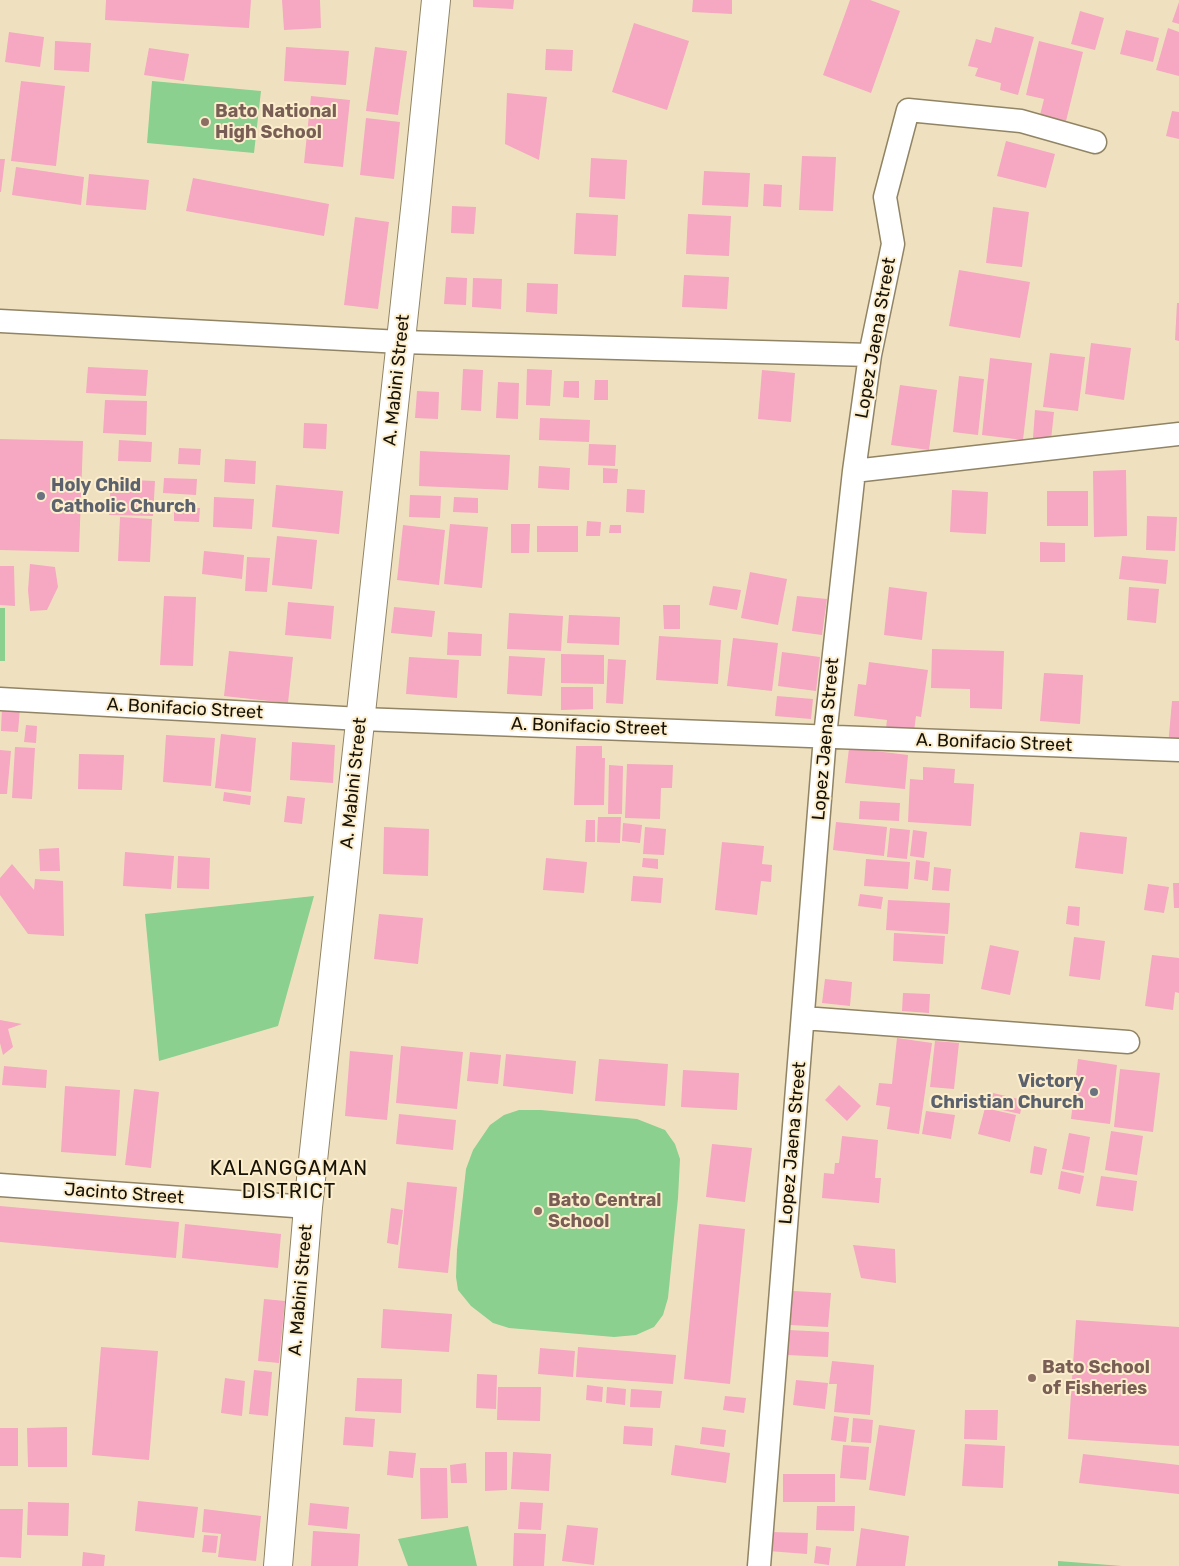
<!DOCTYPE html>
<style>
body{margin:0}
canvas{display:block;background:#efe1bf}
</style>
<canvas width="1179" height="1566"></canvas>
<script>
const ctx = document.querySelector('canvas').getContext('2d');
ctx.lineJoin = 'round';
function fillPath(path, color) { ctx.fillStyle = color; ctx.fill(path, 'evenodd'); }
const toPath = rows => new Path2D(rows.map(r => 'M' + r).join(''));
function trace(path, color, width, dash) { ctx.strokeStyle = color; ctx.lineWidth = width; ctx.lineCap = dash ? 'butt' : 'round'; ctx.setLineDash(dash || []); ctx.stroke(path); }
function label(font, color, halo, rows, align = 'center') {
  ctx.font = font + ' Rubik,sans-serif'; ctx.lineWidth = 4; ctx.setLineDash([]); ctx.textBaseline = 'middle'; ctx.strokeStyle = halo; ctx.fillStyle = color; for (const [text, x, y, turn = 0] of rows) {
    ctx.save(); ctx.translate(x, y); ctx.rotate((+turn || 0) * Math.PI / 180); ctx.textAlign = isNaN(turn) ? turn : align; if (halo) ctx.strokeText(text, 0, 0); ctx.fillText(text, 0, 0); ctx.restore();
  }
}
fillPath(toPath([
 [152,81,261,91,254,153,147,143],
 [0,608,5,608,5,661,0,661],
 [314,896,278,1026,159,1061,145,914],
 [519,1110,541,1110,637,1119,665,1130,675,1144,680,1159,678,1198,668,1298,663,1315,654,1327,636,1335,614,1337,509,1328,493,1323,471,1306,458,1290,456,1277,457,1250,466,1169,473,1150,490,1125,504,1115],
 [468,1526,477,1566,408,1566,398,1539],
 [1058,1561,1122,1566,1058,1566]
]), '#8bd08f');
fillPath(toPath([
 [106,0,251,0,249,28,105,20],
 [282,0,320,0,321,28,284,30],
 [473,0,514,0,513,9,473,7],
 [693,0,732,0,732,14,692,12],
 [850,0,870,0,900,11,871,93,823,75],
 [1179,2,1179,24,1172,22],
 [1080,11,1104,18,1095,50,1071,44],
 [634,23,689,41,667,110,612,92],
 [995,27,1034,37,1018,95,1000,90,1001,83,975,76,978,68,968,66,976,39,991,43],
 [1168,28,1179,32,1179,76,1156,70],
 [1126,30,1159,38,1153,62,1120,54],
 [9,32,44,37,40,67,5,62],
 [55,41,91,43,89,72,54,70],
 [1039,41,1083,52,1066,121,1040,115,1044,99,1026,95],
 [286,47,349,51,346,85,284,81],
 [375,47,407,51,398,115,366,111],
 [149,48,189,54,184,81,144,75],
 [546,49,573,50,572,71,545,70],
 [21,81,65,86,56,166,11,161],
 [507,93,547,97,539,160,505,144],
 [311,96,350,100,343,167,304,163],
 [1172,111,1179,112,1179,139,1166,136],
 [366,118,400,122,394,179,360,175],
 [1006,141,1055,154,1046,188,997,176],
 [802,156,836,157,833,211,799,210],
 [591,158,627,160,625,199,589,197],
 [0,159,5,159,1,192,0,192],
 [16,167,84,177,81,205,12,195],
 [704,171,750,173,748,207,702,205],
 [89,174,149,180,146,210,86,205],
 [193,178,329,204,324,236,186,211],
 [764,184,782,185,781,207,763,206],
 [452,206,476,207,474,234,451,233],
 [993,207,1029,212,1022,267,986,263],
 [576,213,618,215,616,256,574,254],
 [688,214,731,216,729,256,686,254],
 [355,217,389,222,378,309,344,305],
 [959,270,1030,282,1020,338,949,326],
 [684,275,729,277,727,309,682,307],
 [446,277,467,278,466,305,444,304],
 [473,278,502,279,501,309,472,307],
 [527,283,558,284,557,314,526,312],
 [1177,303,1179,303,1179,341,1175,340],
 [1091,343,1131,348,1124,400,1085,394],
 [1050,353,1085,357,1078,411,1043,407],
 [990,358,1032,363,1023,440,982,435],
 [88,367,148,370,146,396,86,393],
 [463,369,483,370,481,411,461,410],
 [527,369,552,370,550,406,526,405],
 [762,370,795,373,791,422,758,419],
 [959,376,984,379,978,435,953,432],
 [595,380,608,380,608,400,594,400],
 [564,381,579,381,579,398,563,397],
 [498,382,519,383,518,419,496,418],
 [900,385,937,390,929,450,891,445],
 [417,391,439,392,438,419,415,418],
 [105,400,147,401,146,435,103,433],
 [1035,410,1054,412,1051,440,1033,438],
 [540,418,590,420,589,442,539,440],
 [304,423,327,424,326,449,303,448],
 [0,439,83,441,79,552,0,550],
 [119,440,152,442,151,462,118,461],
 [589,444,616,445,615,466,588,465],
 [179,448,201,449,200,465,178,464],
 [420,451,510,455,508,490,419,486],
 [225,459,256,461,255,484,224,482],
 [539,466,570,468,569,490,538,488],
 [603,468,618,469,617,483,603,483],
 [1126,470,1127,536,1094,537,1093,471],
 [164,478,197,479,196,495,163,493],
 [111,479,155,481,153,516,109,515],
 [276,485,343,491,339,534,272,527],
 [627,489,645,490,644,513,626,512],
 [952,490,988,492,986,534,950,532],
 [1047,491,1088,491,1088,526,1047,526],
 [410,495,441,496,440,518,409,517],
 [214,497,254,499,252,529,213,527],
 [454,497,478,498,478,513,453,512],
 [174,507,200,508,199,522,174,521],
 [1147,516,1177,517,1175,551,1146,550],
 [120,517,152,519,150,562,118,561],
 [587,521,601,522,600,536,586,536],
 [450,524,488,527,482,588,444,584],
 [511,524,530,524,529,553,511,553],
 [403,525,445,530,439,585,397,580],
 [610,525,621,525,621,533,609,533],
 [537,526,578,526,578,552,537,552],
 [277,536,317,540,312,589,272,585],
 [1040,542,1065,543,1065,562,1040,562],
 [204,551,244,555,242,579,202,574],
 [1122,556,1168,560,1166,584,1119,579],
 [247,557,270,558,267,592,245,591],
 [30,564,55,567,58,587,47,610,30,611,28,590],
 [0,566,14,566,15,606,0,605],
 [750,572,787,579,778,625,741,618],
 [713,586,741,590,737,610,709,605],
 [889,587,927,592,922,640,884,635],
 [1129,587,1159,589,1156,623,1127,620],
 [164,596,196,597,193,666,160,665],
 [797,596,827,599,822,635,792,631],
 [288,602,334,606,331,639,285,635],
 [663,605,680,605,680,629,664,629],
 [394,607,435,611,432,637,391,633],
 [509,613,563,616,561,651,507,649],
 [569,615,620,617,619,645,567,643],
 [448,632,482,634,481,656,447,655],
 [659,636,721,640,718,684,656,680],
 [733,638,778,643,772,691,727,686],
 [932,649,1004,651,1002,709,970,708,970,689,931,688],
 [229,651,293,657,288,703,224,696],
 [782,652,820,657,816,691,778,686],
 [561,654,604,655,604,684,561,683],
 [509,656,545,658,542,696,507,694],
 [409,657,459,660,457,698,406,694],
 [608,659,626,660,623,704,606,703],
 [869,662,928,670,921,717,916,716,914,731,886,728,887,720,854,716,858,684,866,685],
 [1044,673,1083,675,1080,724,1040,721],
 [561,687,593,687,593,709,561,710],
 [777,696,813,699,811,719,775,716],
 [1172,701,1179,701,1179,747,1168,746],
 [2,707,20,708,18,732,1,731],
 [26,725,37,726,36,743,24,742],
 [221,734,256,738,251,792,215,788],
 [166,735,215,738,211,786,163,782],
 [292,742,335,745,333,783,290,780],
 [576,746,602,746,602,758,605,758,604,805,574,805],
 [15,747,35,748,32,799,12,798],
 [849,748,908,755,905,789,845,783],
 [0,750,11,751,7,794,0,794],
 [79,754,124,755,122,790,78,789],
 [627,764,673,765,672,788,661,788,660,819,625,818],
 [609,765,623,766,622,814,608,814],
 [923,767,955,769,954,783,974,784,971,826,908,822,910,779,923,780],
 [224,792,251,796,250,805,223,801],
 [287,796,305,798,302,824,284,822],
 [860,801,900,803,899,821,859,819],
 [598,817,621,817,620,843,597,842],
 [586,820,595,820,595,842,585,842],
 [836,822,887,827,884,856,833,850],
 [623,823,642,825,640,843,622,841],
 [384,827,429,829,428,876,383,874],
 [645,827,666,829,664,855,643,854],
 [890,828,910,830,907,859,887,857],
 [913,830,927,832,924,858,910,856],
 [1080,832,1127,837,1123,874,1075,868],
 [722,842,764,846,762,864,772,865,771,882,761,881,757,915,715,910],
 [59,848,60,871,40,871,39,849],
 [125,852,174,856,171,889,123,886],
 [178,856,210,858,209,889,177,888],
 [546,858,587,862,584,893,543,890],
 [643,858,658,859,658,869,642,867],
 [866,859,910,862,908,889,864,886],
 [916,860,930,862,928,881,914,879],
 [12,864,34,890,35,879,63,881,64,936,28,934,0,895,0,878],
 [934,867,951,869,949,891,932,890],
 [633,876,663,878,661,903,631,901],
 [1173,883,1179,883,1179,908,1174,908],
 [1148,884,1169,887,1164,913,1144,910],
 [860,894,883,897,881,909,858,906],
 [888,900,950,903,948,934,886,930],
 [1068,906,1080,907,1079,926,1066,924],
 [379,914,423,918,418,964,374,959],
 [894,933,945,936,943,964,893,961],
 [1074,937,1105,941,1100,980,1069,976],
 [990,945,1019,951,1010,995,981,989],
 [1152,955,1179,958,1179,993,1175,992,1173,1010,1145,1006],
 [825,979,852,982,850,1006,822,1003],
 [903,993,930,994,929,1013,902,1011],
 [0,1020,22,1024,8,1029,13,1047,3,1055,0,1043],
 [897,1038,932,1043,919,1134,887,1129,890,1107,876,1105,879,1083,892,1084],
 [935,1041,959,1043,954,1089,930,1087],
 [401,1046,463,1052,457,1109,396,1103],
 [350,1051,393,1055,387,1120,345,1116],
 [470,1052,501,1055,498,1084,467,1081],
 [506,1054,576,1061,573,1094,503,1086],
 [599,1059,668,1064,665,1106,595,1101],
 [1078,1059,1117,1065,1110,1124,1071,1119],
 [4,1066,47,1070,46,1088,2,1085],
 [1120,1069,1160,1073,1153,1132,1114,1127],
 [683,1070,739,1073,737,1110,681,1107],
 [839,1085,861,1106,847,1121,825,1100],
 [65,1086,120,1090,116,1156,61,1152],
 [134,1089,159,1092,151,1168,125,1165],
 [993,1093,1023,1100,1020,1114,989,1107],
 [985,1108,1016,1115,1010,1142,978,1134],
 [926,1111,955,1115,951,1139,922,1134],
 [399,1114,456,1120,453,1150,396,1144],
 [1111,1131,1143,1136,1137,1175,1105,1170],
 [1069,1133,1090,1137,1084,1173,1062,1169],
 [842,1136,878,1140,875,1178,881,1178,879,1203,822,1198,824,1173,834,1174,835,1163,839,1163],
 [712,1144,752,1148,745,1202,706,1197],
 [1034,1146,1047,1149,1042,1175,1030,1173],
 [1061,1171,1084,1176,1080,1194,1058,1189],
 [1101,1176,1137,1181,1133,1211,1096,1206],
 [407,1182,457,1187,448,1273,398,1268],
 [0,1206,179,1222,176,1258,0,1242],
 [391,1208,403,1210,398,1245,387,1243],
 [185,1224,281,1234,278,1268,182,1258],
 [699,1224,745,1229,730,1384,684,1379],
 [853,1245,895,1249,896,1283,861,1278],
 [793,1291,831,1293,828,1327,790,1325],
 [264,1299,285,1301,279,1363,258,1361],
 [383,1309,452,1314,449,1352,381,1348],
 [1076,1320,1179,1327,1179,1446,1068,1439],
 [788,1330,829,1332,828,1357,787,1355],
 [101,1347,158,1351,149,1460,92,1455],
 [578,1347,676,1355,673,1384,576,1377],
 [540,1348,575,1351,573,1377,538,1374],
 [832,1361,874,1365,870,1415,834,1412,837,1384,829,1384],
 [254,1370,272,1372,268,1416,249,1414],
 [477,1374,497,1375,496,1409,476,1408],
 [225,1378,245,1381,242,1416,221,1413],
 [357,1378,402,1379,401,1413,355,1411],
 [796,1380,828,1383,825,1409,793,1405],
 [587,1385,603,1387,602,1402,586,1400],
 [498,1387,541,1387,540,1421,497,1420],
 [607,1387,626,1389,625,1405,606,1403],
 [631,1389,662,1391,660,1408,630,1407],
 [725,1396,746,1398,744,1413,723,1410],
 [965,1410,998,1410,997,1440,964,1439],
 [834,1416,849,1418,846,1442,831,1440],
 [345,1417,375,1419,373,1447,343,1445],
 [853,1418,873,1420,871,1443,851,1442],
 [879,1425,915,1430,905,1496,869,1490],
 [624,1426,653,1428,652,1446,623,1444],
 [67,1427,67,1467,28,1467,27,1428],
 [702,1427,726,1430,724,1447,700,1444],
 [0,1428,18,1428,18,1466,0,1466],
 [965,1444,1005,1446,1003,1488,962,1486],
 [675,1445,730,1453,726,1483,671,1475],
 [843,1445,869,1447,866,1480,840,1478],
 [389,1451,416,1453,413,1478,387,1475],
 [485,1452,507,1452,507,1490,485,1491],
 [513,1452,551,1454,549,1491,511,1489],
 [1083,1454,1179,1465,1179,1494,1079,1483],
 [466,1463,467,1483,451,1483,450,1465],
 [420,1468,447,1468,448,1518,421,1519],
 [783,1474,835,1474,835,1502,783,1502],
 [138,1501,198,1507,194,1538,135,1531],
 [28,1502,69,1503,68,1536,27,1535],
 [520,1502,543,1503,541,1530,518,1529],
 [310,1503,349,1507,347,1529,308,1525],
 [817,1506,855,1506,854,1531,816,1530],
 [0,1509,23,1509,21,1558,0,1557],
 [204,1509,261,1516,256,1561,218,1557,221,1534,202,1532],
 [567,1525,598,1528,594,1565,562,1561],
 [861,1528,909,1536,905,1566,856,1566],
 [313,1531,360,1534,358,1566,311,1566],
 [769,1532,808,1533,807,1554,768,1551],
 [514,1533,546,1534,544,1566,513,1566],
 [204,1535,218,1536,216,1553,202,1552],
 [816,1546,831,1548,829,1565,814,1563],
 [83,1552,105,1555,104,1566,82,1566]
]), '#f6a7c2');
const minor = toPath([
 [0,321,401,342,870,355],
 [854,471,1179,434],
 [0,699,361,719,1179,750],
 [803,1018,1128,1042],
 [0,1185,308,1207],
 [759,1566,825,736,854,471,870,355,893,244,885,197,908,110,1021,121,1095,142]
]);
const tertiary = toPath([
 [278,1566,308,1207,416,200,436,0]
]);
trace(minor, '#918464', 25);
trace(tertiary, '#918464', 30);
trace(minor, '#fff', 22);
trace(tertiary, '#fff', 28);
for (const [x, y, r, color] of [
 [205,122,5,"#8d6e63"],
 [41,496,5,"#6b7280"],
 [1094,1092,5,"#6b7280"],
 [538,1211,5,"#8d6e63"],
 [1032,1378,5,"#8d6e63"]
]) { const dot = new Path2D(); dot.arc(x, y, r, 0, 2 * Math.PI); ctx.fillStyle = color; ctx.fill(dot); trace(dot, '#fceecc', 2); }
label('bold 18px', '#785e54', '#fceecc', [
 ["Bato National",215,112],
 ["High School",215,133],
 ["Bato Central",548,1201],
 ["School",548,1222],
 ["Bato School",1042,1368],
 ["of Fisheries",1042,1389]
], 'left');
label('18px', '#171207', '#fceecc', [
 ["Lopez Jaena Street",876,338,-80],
 ["A. Mabini Street",397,380,-84],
 ["A. Bonifacio Street",185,709,3],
 ["A. Bonifacio Street",589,727,2],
 ["Lopez Jaena Street",826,739,-85],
 ["A. Bonifacio Street",994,743,2],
 ["A. Mabini Street",354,783,-84],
 ["Lopez Jaena Street",793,1143,-85],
 ["Jacinto Street",124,1194,4],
 ["A. Mabini Street",301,1290,-85]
]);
label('bold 18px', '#5b616d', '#fceecc', [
 ["Holy Child",51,486],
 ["Catholic Church",51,507],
 ["Victory",1084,1082,"right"],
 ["Christian Church",1084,1103,"right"]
], 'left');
ctx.letterSpacing = '1px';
label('20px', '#171207', '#fceecc', [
 ["KALANGGAMAN",289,1169],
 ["DISTRICT",289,1192]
]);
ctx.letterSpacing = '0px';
</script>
